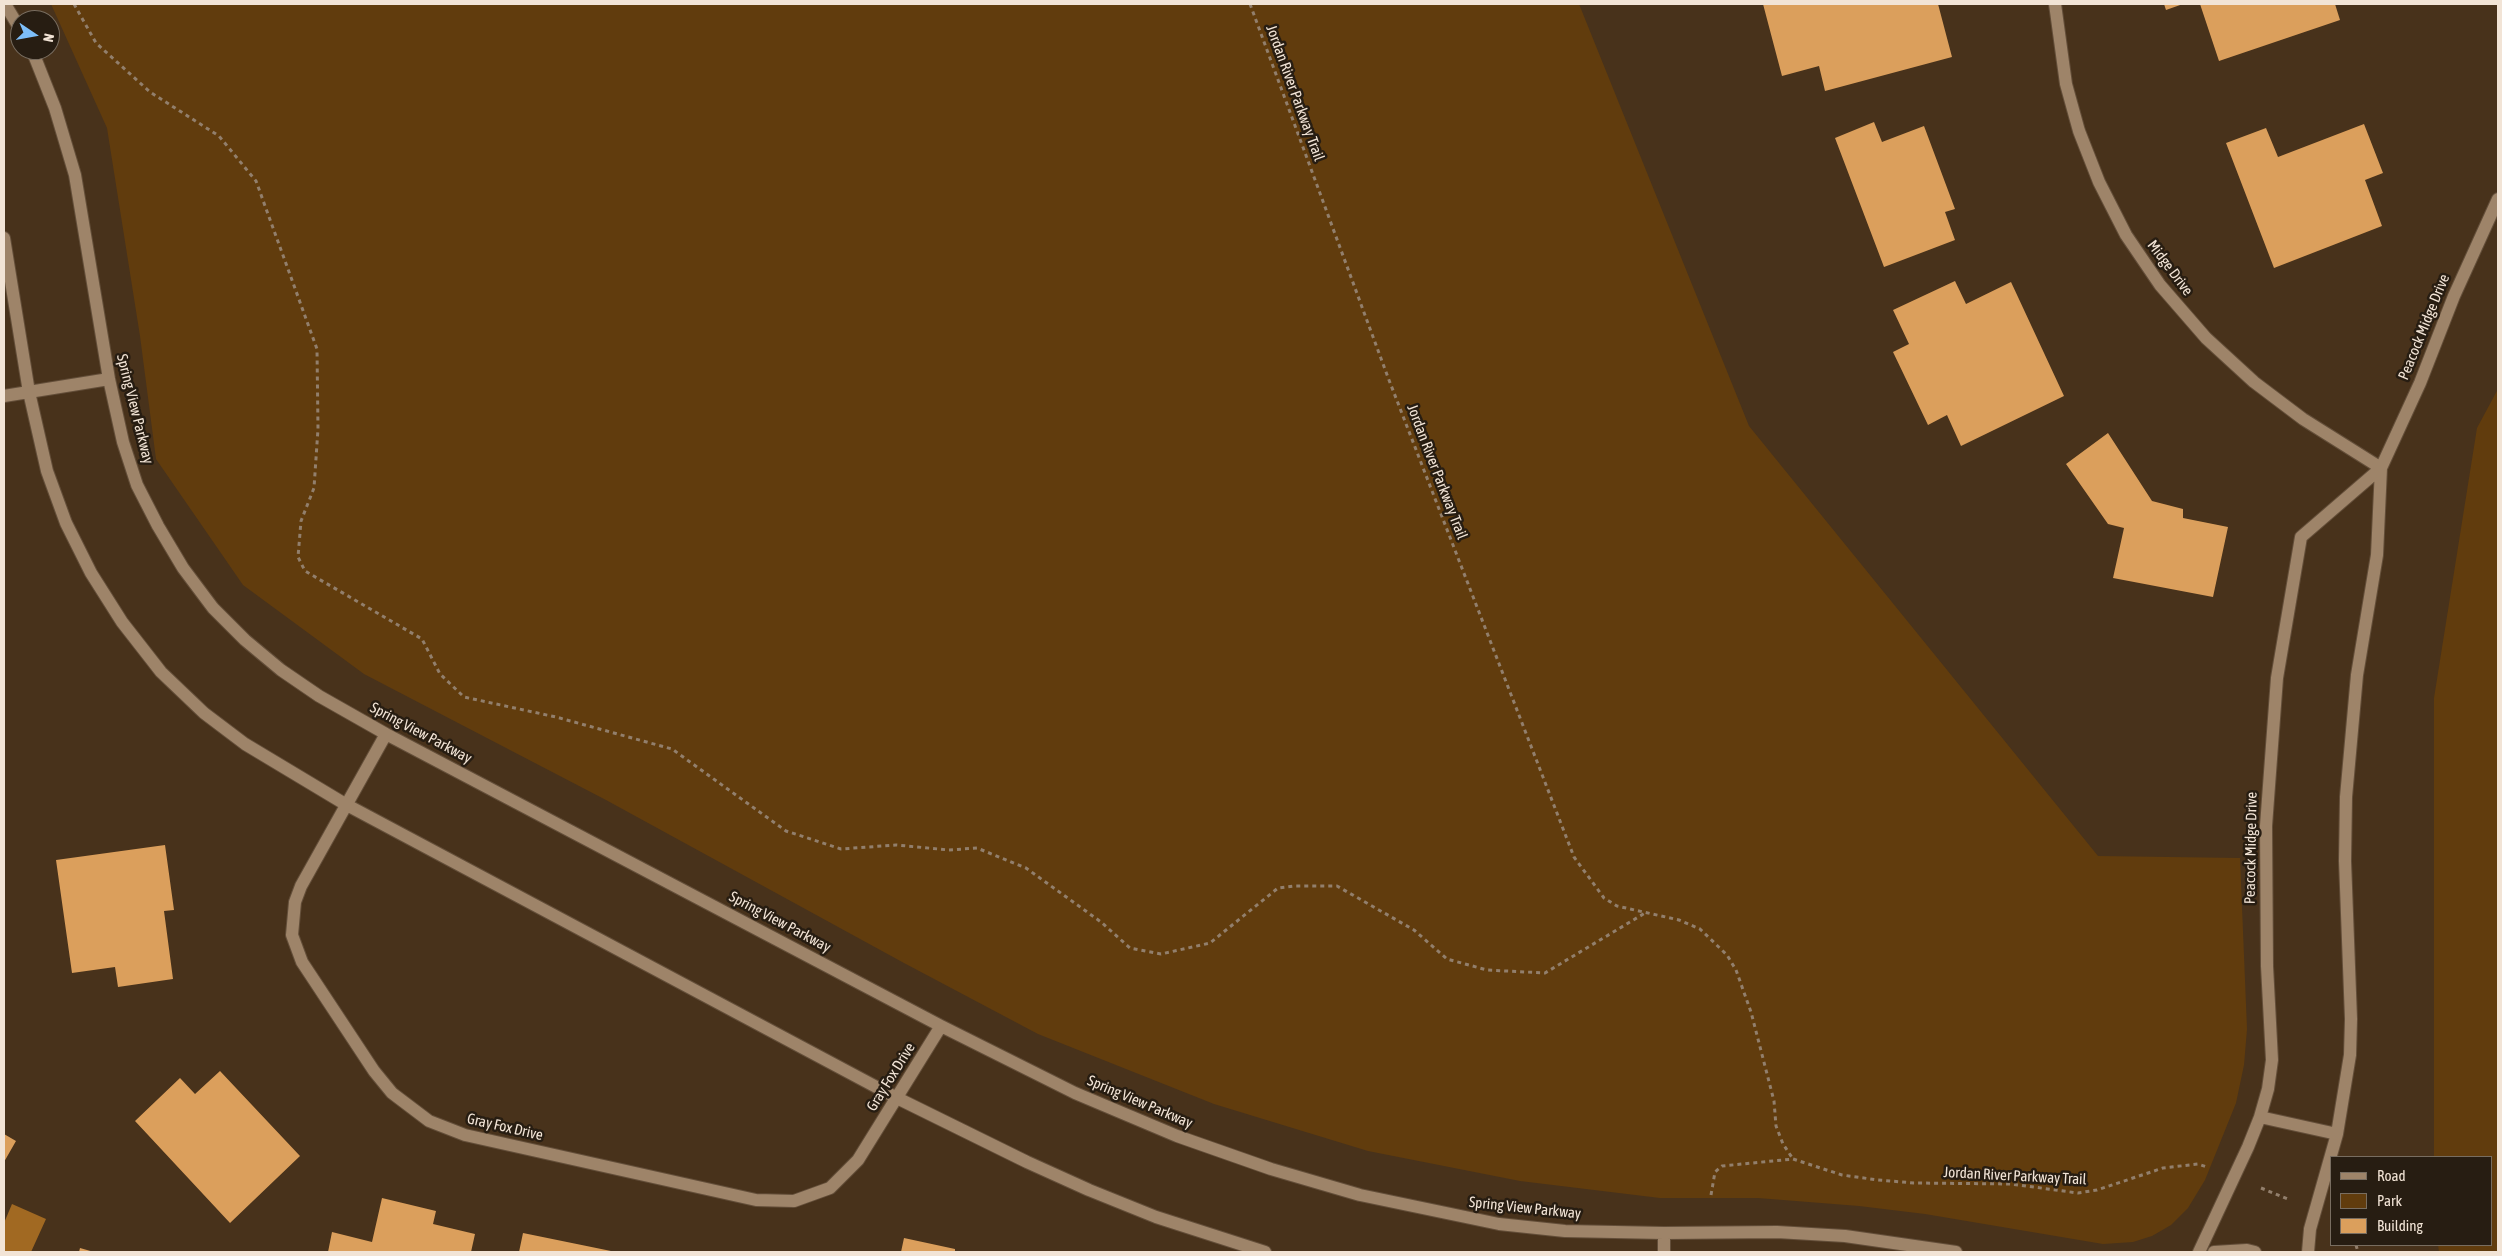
<!DOCTYPE html>
<style>
body{margin:0}
#map{position:relative;width:2502px;height:1256px;overflow:hidden;background:#48321b;font-family:"Asap Condensed",sans-serif}
canvas{display:block}
.frame{position:absolute;inset:0;border:5px solid #f2e4d6;pointer-events:none}
.legend{position:absolute;left:2330px;top:1156px;width:162px;height:90px;box-sizing:border-box;background:#271d12;border:1px solid #786d60;margin:0;padding:6px 9px;list-style:none;font-size:15px;color:#f2e4d6}
.legend li{display:flex;align-items:center;gap:10px;height:25px}
.legend b{width:25px;border:1px solid #786d60}
.north{position:absolute;left:10px;top:10px;width:50px;height:50px;box-sizing:border-box;background:#271d12;border:1px solid #786d60;border-radius:50%;rotate:102deg;font-size:14px;font-weight:700;line-height:20px;text-align:center;color:#f2e4d6}
.north::after{content:'';display:block;margin:auto;width:18px;height:22px;background:#7dbef9;clip-path:polygon(50% 0,100% 100%,50% 72%,0 100%)}
</style>
<div id="map">
<canvas width="2502" height="1256"></canvas>
<div class="frame"></div>
<ul class="legend">
<li><b style="height:6px;background:#9e8469"></b>Road</li>
<li><b style="height:14px;background:#613c0d"></b>Park</li>
<li><b style="height:14px;background:#db9f5c"></b>Building</li>
</ul>
<div class="north">N</div>
</div>
<script>
const ctx = document.querySelector('canvas').getContext('2d');
ctx.lineJoin = 'round';
function fillPath(path, color) { ctx.fillStyle = color; ctx.fill(path, 'evenodd'); }
const toPath = rows => new Path2D(rows.map(r => 'M' + r).join(''));
function trace(path, color, width, dash) { ctx.strokeStyle = color; ctx.lineWidth = width; ctx.lineCap = dash ? 'butt' : 'round'; ctx.setLineDash(dash || []); ctx.stroke(path); }
function label(font, color, halo, rows, align = 'center') {
  ctx.font = font + ' "Asap Condensed",sans-serif'; ctx.lineWidth = 5; ctx.setLineDash([]); ctx.textBaseline = 'middle'; ctx.strokeStyle = halo; ctx.fillStyle = color; for (const [text, x, y, turn = 0] of rows) {
    ctx.save(); ctx.translate(x, y); ctx.rotate((+turn || 0) * Math.PI / 180); ctx.textAlign = isNaN(turn) ? turn : align; if (halo) ctx.strokeText(text, 0, 0); ctx.fillText(text, 0, 0); ctx.restore();
  }
}
fillPath(toPath([
 [51,4,1579,4,1749,426,2098,856,2240,858,2247,1029,2244,1065,2236,1103,2205,1180,2188,1208,2171,1225,2152,1236,2133,1242,2103,1244,1925,1214,1859,1206,1758,1198,1660,1198,1520,1181,1368,1151,1214,1104,1038,1034,904,963,606,800,364,674,243,585,156,459,140,336,107,128],
 [2498,389,2498,1252,2439,1252,2438,1245,2491,1245,2491,1157,2434,1157,2434,698,2477,428]
]), '#613c0d');
fillPath(toPath([
 [12,1204,46,1219,31,1252,4,1252,4,1223]
]), '#a16922');
fillPath(toPath([
 [1763,4,1938,4,1952,57,1825,91,1819,66,1782,76],
 [2164,4,2183,4,2166,10],
 [2200,4,2335,4,2340,20,2219,61],
 [1874,122,1882,142,1924,126,1955,209,1945,212,1955,240,1884,267,1835,138],
 [2364,124,2383,173,2365,180,2382,226,2274,268,2226,143,2266,128,2278,157],
 [1955,281,1966,304,2011,282,2064,396,1961,446,1947,415,1928,425,1893,352,1909,344,1893,310],
 [2108,433,2152,501,2183,509,2183,518,2228,527,2213,597,2113,578,2124,528,2108,524,2066,464],
 [165,845,174,910,164,911,173,979,118,987,115,967,72,973,56,860],
 [220,1071,300,1156,230,1223,135,1121,180,1078,195,1094],
 [4,1134,16,1141,4,1162],
 [382,1198,436,1211,433,1224,475,1234,471,1252,328,1252,332,1232,372,1242],
 [523,1233,611,1251,611,1252,519,1252],
 [904,1238,955,1249,955,1252,901,1252],
 [80,1248,94,1252,79,1252]
]), '#db9f5c');
const minor = toPath([
 [5,4,20,29],
 [2055,4,2066,84,2079,131,2099,182,2126,235,2160,285,2206,338,2254,382,2303,419,2381,468],
 [32,50,55,108,75,175,109,379,123,442,137,485,158,526,183,568,213,608,245,640,281,670,319,696,386,734,941,1026,1075,1093,1177,1136,1271,1169,1360,1195,1499,1224,1565,1231,1664,1233,1777,1232,1845,1236,1956,1252],
 [4,238,29,392,47,471,66,523,91,573,122,622,161,672,204,713,245,744,345,804,897,1098,1027,1162,1089,1190,1156,1217,1265,1252],
 [4,396,109,379],
 [386,734,301,886,295,902,292,935,302,962,374,1071,392,1093,429,1121,465,1135,756,1200,794,1201,830,1188,858,1160,941,1026],
 [2260,1117,2337,1134],
 [1664,1233,1664,1252],
 [2199,1252,2248,1147,2260,1117,2268,1089,2272,1060,2267,966,2266,826,2277,678,2301,537,2381,468],
 [2214,1252,2247,1250,2255,1252],
 [2308,1252,2310,1229,2337,1134,2350,1055,2351,1019,2345,861,2346,797,2357,675,2377,555,2381,468,2420,383,2454,296,2498,199]
]);
trace(minor, '#634e39', 14);
trace(toPath([
 [74,4,96,43,150,92,219,136,256,181,317,349,318,429,314,488,301,521,298,557,305,571,422,639,440,674,464,697,556,717,672,749,786,831,841,849,896,845,949,850,977,848,1026,868,1101,922,1130,948,1161,954,1210,943,1278,888,1294,886,1337,886,1414,930,1447,959,1487,970,1545,973,1645,913],
 [1250,4,1389,380,1574,857,1604,898,1617,906,1679,920,1700,929,1727,955,1736,970,1751,1012,1774,1101,1776,1126,1783,1144,1793,1159],
 [2261,1188,2288,1199],
 [1711,1195,1715,1172,1722,1166,1793,1159,1842,1175,1878,1180,1914,1183,2011,1184,2078,1193,2097,1190,2163,1168,2198,1164,2207,1167],
 [2356,1245,2358,1252]
]), '#927f6c', 3, [4, 4]);
trace(minor, '#9e8469', 12);
label('15px', '#f2e4d6', '#271d12', [
 ["Jordan River Parkway Trail",1295,93,70],
 ["Midge Drive",2170,268,53],
 ["Peacock Midge Drive",2424,327,-68],
 ["Spring View Parkway",135,409,76],
 ["Jordan River Parkway Trail",1437,472,69],
 ["Spring View Parkway",421,733,28],
 ["Peacock Midge Drive",2251,848,-89],
 ["Spring View Parkway",780,922,28],
 ["Gray Fox Drive",891,1077,-58],
 ["Spring View Parkway",1140,1102,23],
 ["Gray Fox Drive",505,1127,13],
 ["Jordan River Parkway Trail",2015,1176,3],
 ["Spring View Parkway",1525,1208,6]
]);
</script>
